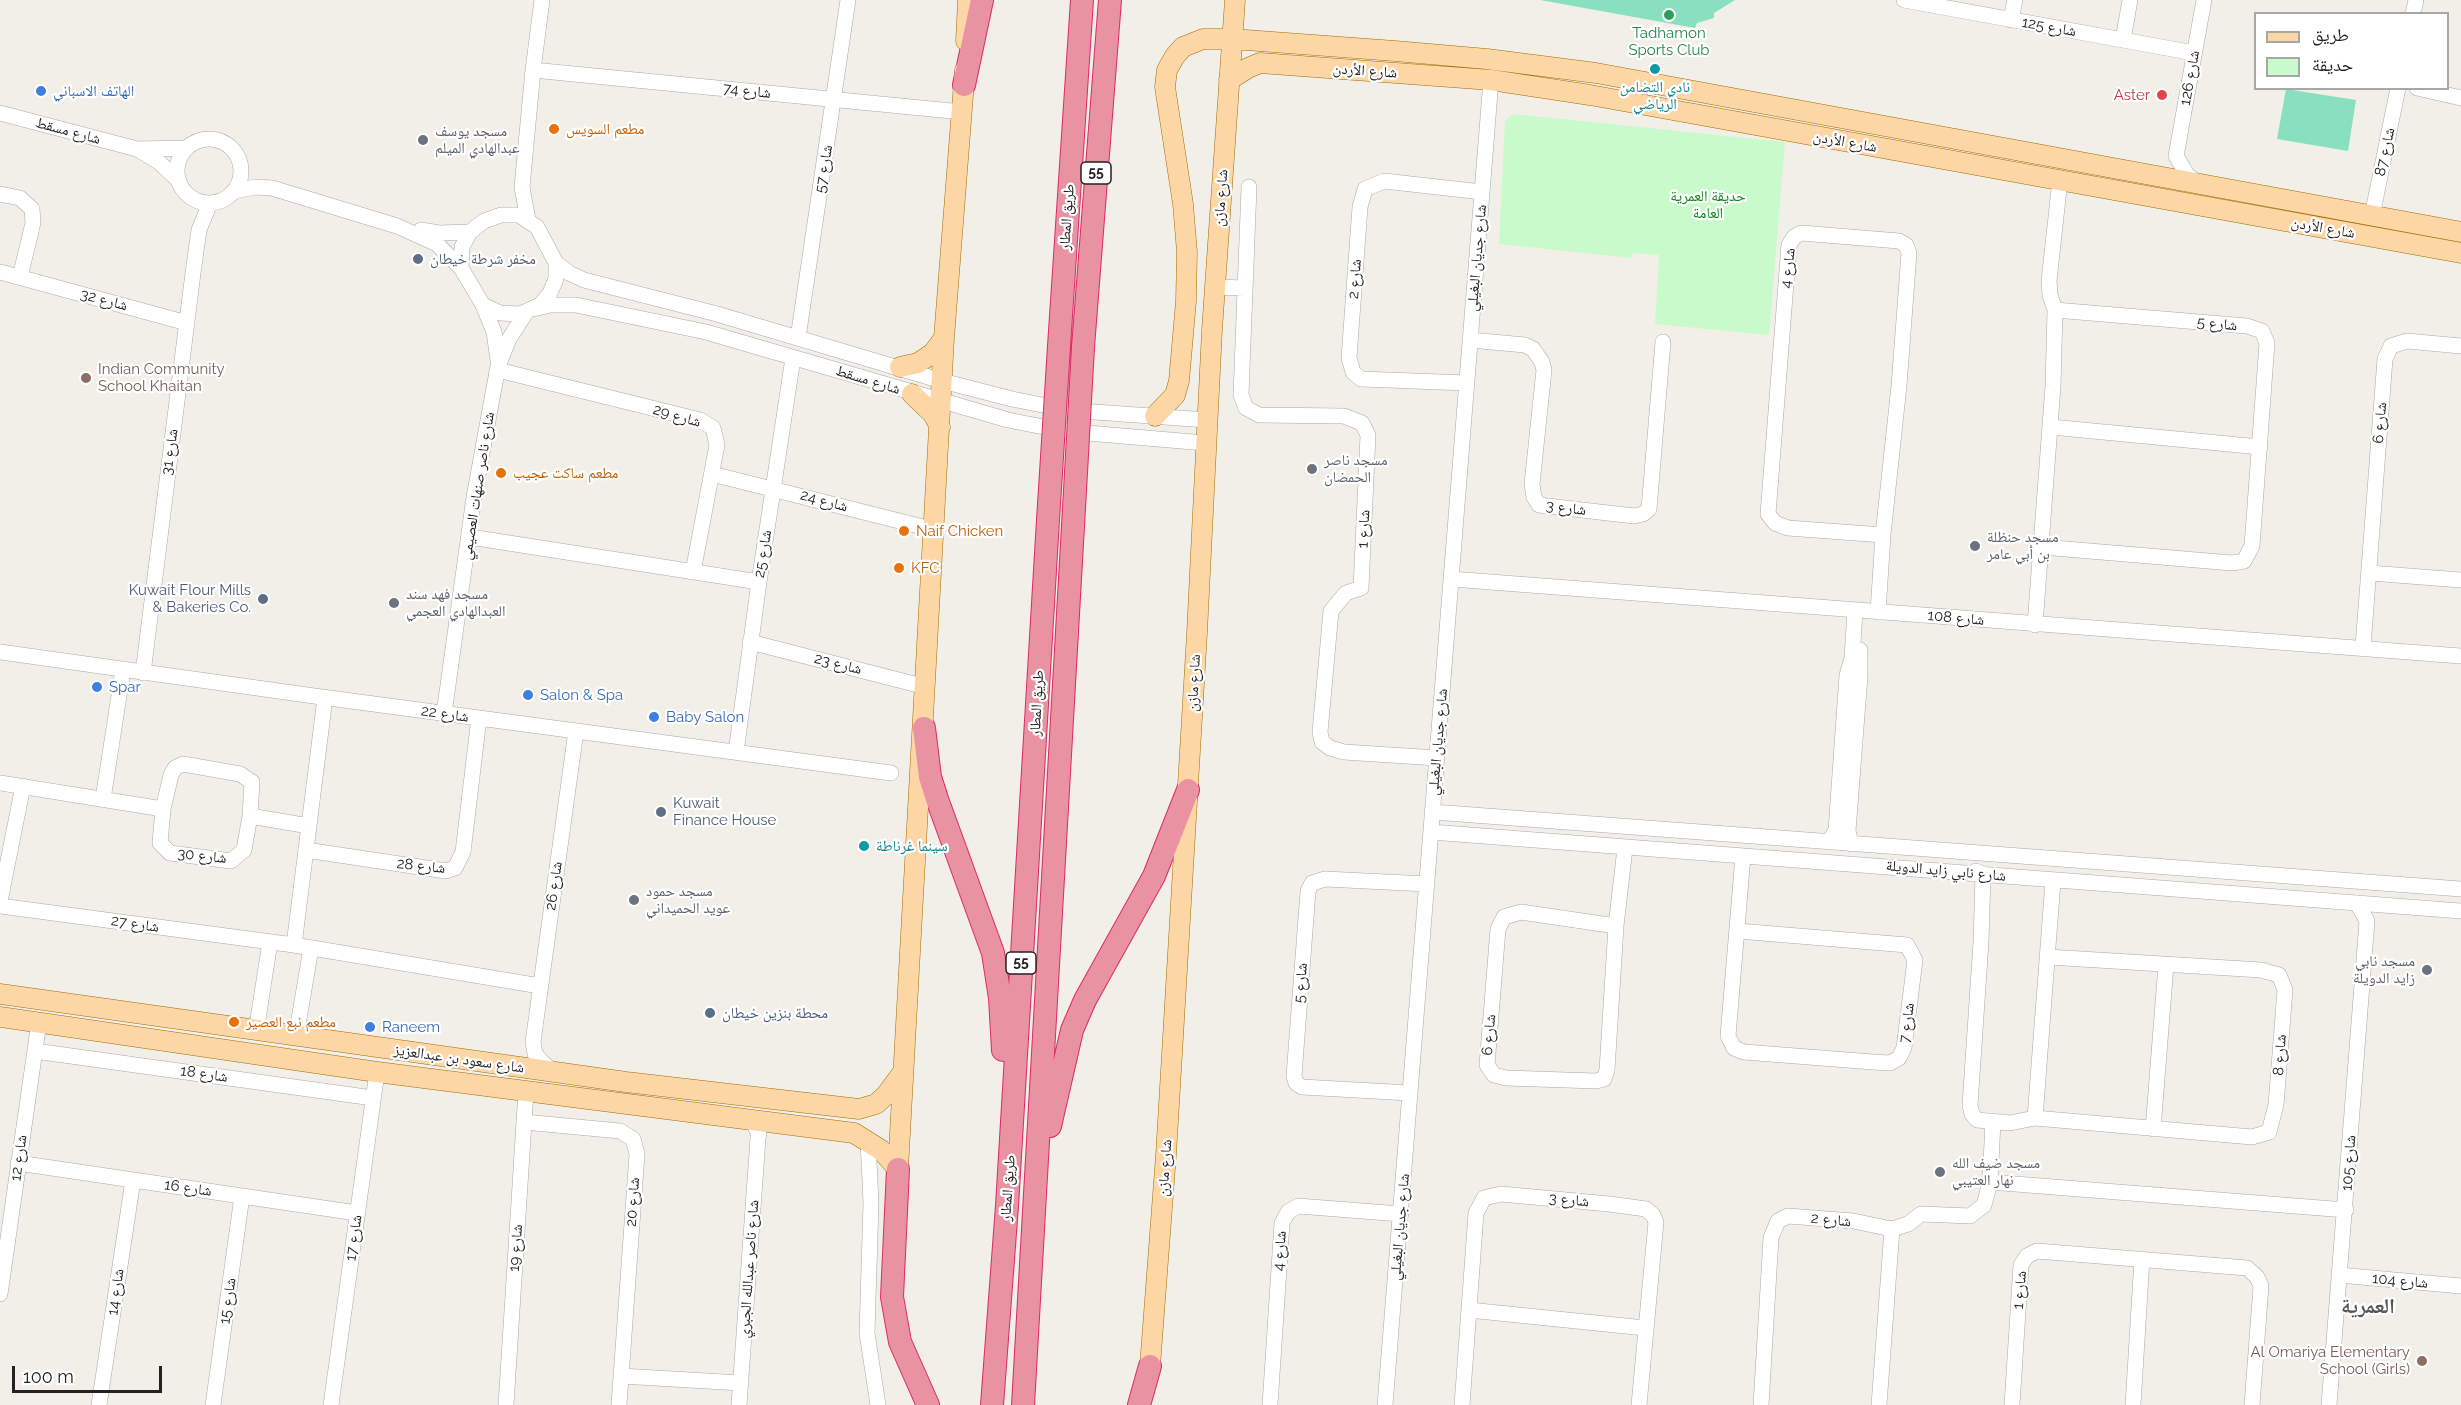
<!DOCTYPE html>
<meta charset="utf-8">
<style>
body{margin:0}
#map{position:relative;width:2461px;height:1405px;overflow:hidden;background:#f2efe9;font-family:Raleway,"Noto Naskh Arabic",sans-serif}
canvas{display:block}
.legend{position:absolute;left:2254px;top:12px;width:195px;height:78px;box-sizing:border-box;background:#fff;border:2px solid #a7a7a7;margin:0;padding:8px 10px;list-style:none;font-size:18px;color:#222}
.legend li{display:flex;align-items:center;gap:12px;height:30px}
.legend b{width:30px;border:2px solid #a7a7a7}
.scale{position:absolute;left:12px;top:1366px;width:150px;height:27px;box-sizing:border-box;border:3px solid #222;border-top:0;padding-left:8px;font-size:18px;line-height:21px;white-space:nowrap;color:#222;-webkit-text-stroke:4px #fff;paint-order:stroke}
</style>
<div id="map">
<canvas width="2461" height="1405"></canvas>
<ul class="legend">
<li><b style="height:8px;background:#fcd6a4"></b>طريق</li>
<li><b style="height:16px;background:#c8facc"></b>حديقة</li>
</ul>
<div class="scale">100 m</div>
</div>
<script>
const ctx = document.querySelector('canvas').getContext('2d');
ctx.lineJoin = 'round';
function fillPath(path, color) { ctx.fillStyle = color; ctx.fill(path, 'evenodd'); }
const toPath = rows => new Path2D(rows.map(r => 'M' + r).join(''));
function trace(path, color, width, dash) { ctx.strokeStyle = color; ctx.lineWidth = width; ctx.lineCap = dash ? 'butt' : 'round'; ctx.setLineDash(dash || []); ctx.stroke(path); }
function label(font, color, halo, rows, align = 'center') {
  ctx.font = font + ' Raleway,"Noto Naskh Arabic",sans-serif'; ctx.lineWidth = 4.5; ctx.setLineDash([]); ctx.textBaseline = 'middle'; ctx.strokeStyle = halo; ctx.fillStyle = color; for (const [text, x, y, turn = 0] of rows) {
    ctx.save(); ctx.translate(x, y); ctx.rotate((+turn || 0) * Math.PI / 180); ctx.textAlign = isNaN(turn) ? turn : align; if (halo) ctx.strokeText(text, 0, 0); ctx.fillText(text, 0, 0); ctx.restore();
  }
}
fillPath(toPath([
 [1513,114,1785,142,1769,335,1655,324,1659,255,1633,253,1632,258,1499,244,1505,121]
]), '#c8facc');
fillPath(toPath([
 [1540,0,1735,0,1714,13,1714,18,1697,23,1695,28],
 [2286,89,2356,100,2348,151,2277,139]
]), '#88e0be');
const minor = toPath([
 [1904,0,2194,53],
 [2413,14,2416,0],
 [2011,20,2015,0],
 [2123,40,2130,0],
 [533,70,962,112],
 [2417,88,2461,98],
 [0,113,137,149,187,148],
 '177 171a32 32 0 1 1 64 0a32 32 0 1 1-64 0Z',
 [139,150,159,162,179,181],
 [2199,183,2188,176,2176,156,2204,0],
 [1249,187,1241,395,1246,408,1259,415,1344,416,1362,423,1368,435,1361,588,1346,593,1331,611,1320,732,1322,742,1330,748,1344,752,1437,758],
 [234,191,256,187,272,188,397,226,437,244,461,268],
 [0,194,20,198,32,209,33,223,20,277],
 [501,215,519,215,537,227,556,263,556,279,550,293,540,305,520,314,500,313,483,305,461,268,462,247,470,232,484,221,501,215],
 [2372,216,2398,88],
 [528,220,522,187,533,70,542,0],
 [421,230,439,233,470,232],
 [556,263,569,273,584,280,717,314,942,381,1012,399,1067,410,1207,420],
 [0,272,187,323],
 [1215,287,1245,288],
 [483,305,494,332,498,360],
 [533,309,550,305,576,305,706,332,1008,420,1064,431,1205,443],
 [798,338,848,0],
 [1470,340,1525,345,1533,349,1542,362,1544,370,1532,484,1534,497,1539,505,1634,516,1643,514,1649,509,1663,342],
 [498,370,700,420,713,428,717,445,693,572],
 [1467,383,1361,379,1353,372,1349,358,1360,207,1365,189,1384,181,1482,192],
 [2051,427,2260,447],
 [712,474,935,530],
 [470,537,759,582],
 [2042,547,2232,563,2244,561,2252,546,2267,343,2262,331,2247,326,2055,310],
 [2370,573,2461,580],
 [1451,579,2461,656],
 [1878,612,1883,535,1899,386,1909,253,1906,245,1899,241,1801,233,1794,237,1789,245,1768,514,1775,523,1788,528,1883,535],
 [2035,625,2053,386,2055,310,2050,295,2049,281,2060,180],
 [750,642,926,687],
 [2363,647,2385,359,2391,346,2407,341,2461,346],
 [0,652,314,696,891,773],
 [143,673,193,273,199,230,210,203],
 [444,714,474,497,498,366,509,339,527,311],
 [736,752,759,582,793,358],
 [183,764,240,774,252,782,250,816,244,850,231,861,170,853,160,843,163,809,171,775,175,768,183,764],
 [0,783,163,809],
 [103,799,123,670],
 [1433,812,2461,889],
 [250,816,309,826],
 [1431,832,2461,911],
 [1829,842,1836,830,1847,675,1852,658,1855,611],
 [1851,844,1848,831,1860,676,1860,650],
 [306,850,446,871,455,868,463,852,479,718],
 [1976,871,1983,874,1981,942,1970,1105,1972,1114,1977,1120,2010,1123,2035,1118,2252,1137,2269,1132,2276,1105,2285,990,2279,975,2261,970,2048,957],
 [0,901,23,786],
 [0,906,294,945,540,986],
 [1616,926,1521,912,1504,917,1498,929,1487,1065,1494,1075,1506,1078,1596,1081,1604,1079,1607,1070,1616,926,1625,848],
 [1738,931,1907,945,1915,960,1904,1048,1899,1058,1890,1063,1873,1062,1744,1052,1734,1048,1728,1036,1743,856],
 [294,945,325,698],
 [256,1032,270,942],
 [296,1037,311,948],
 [35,1051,373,1098],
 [554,1072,542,1062,535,1054,533,1042,576,731],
 [1410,1093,1302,1087,1296,1083,1294,1076,1308,891,1312,883,1325,879,1427,884],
 [2035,1118,2053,881],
 [524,1122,620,1131,633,1139,637,1154,619,1405],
 [2153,1129,2166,965],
 [868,1140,871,1203,867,1333,878,1405],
 [18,1163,357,1213],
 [1990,1182,2346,1210],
 [2339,1275,2461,1286],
 [0,1294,39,1022],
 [1469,1310,1645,1328],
 [621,1376,741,1383],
 [99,1405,133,1180],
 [213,1405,242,1196],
 [331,1405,377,1072],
 [506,1405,526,1091],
 [739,1405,758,1138,759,1134,751,1119],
 [1270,1405,1282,1223,1288,1212,1298,1206,1401,1214],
 [1385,1405,1491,80],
 [1462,1405,1476,1213,1484,1198,1501,1194,1609,1204,1646,1209,1653,1215,1656,1222,1639,1405],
 [1761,1405,1771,1238,1778,1221,1788,1216,1853,1221,1892,1229,1908,1224,1921,1214,1970,1216,1984,1205,1990,1182,1993,1122],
 [1879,1405,1892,1229],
 [2012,1405,2021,1265,2027,1256,2037,1251,2247,1268,2257,1277,2261,1286,2252,1405],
 [2133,1405,2142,1259],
 [2329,1405,2367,921,2357,903]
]);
const major = toPath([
 [966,41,968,0],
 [1229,80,1248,68,1260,63,1491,80,1590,95,2461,253],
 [900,367,918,363,933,353,944,338],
 [912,394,933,414,940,427],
 [1155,416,1175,395,1179,381,1186,301,1187,252,1183,204,1165,87,1167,70,1175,56,1183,47,1203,39,1232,39,1395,51,1487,59,1596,73,2461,232],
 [0,994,626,1082,859,1109,876,1104,886,1095,903,1072],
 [0,1017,377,1072,854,1133,881,1150,898,1169],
 [898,1169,944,338,965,70],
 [1150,1366,1166,1155,1197,633,1212,330,1235,0]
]);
const highway = toPath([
 [964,85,982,0],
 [1059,346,1082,0],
 [1083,347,1110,0],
 [924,728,930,777,937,799,993,953,1000,998,1003,1050],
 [1050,1126,1072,1030,1085,1000,1154,876,1188,790],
 [898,1169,892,1297,900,1342,928,1405],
 [992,1405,1007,1206,1048,520],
 [1023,1405,1073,526],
 [1139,1405,1150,1366]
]);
trace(minor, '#a9a9a9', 16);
trace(major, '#a06b00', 21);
trace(highway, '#dc2a67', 24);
trace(minor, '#fff', 15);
trace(major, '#fcd6a4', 20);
trace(highway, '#e892a2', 22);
const highwayBridge = toPath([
 [1048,520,1059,346],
 [1073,526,1083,347]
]);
trace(highwayBridge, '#dc2a67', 24, []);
trace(highwayBridge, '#e892a2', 22);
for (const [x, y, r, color] of [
 [1669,15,6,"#2e9e5b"],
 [1655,69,6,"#0f9aa8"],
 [41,91,6,"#3f7fe0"],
 [2162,95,6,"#e0444e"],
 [554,129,6,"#e8710a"],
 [423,140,6,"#6b7280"],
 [418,259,6,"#5c6f8a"],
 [86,378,6,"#8d6e63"],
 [1312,469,6,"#6b7280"],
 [501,473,6,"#e8710a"],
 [904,531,6,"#e8710a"],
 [1975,546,6,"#6b7280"],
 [899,568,6,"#e8710a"],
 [263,599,6,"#5c6f8a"],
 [394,603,6,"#6b7280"],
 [97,687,6,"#3f7fe0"],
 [528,695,6,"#3f7fe0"],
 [654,717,6,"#3f7fe0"],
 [661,812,6,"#5c6f8a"],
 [864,846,6,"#0f9aa8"],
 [634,900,6,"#6b7280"],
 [2427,970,6,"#6b7280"],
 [710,1013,6,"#5c6f8a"],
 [234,1022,6,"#e8710a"],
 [370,1027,6,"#3f7fe0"],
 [1940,1172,6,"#6b7280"],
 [2422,1361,6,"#8d6e63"]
]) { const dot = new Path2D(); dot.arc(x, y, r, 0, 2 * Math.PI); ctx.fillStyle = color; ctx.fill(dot); trace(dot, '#fff', 2); }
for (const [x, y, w] of [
 [1096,173,30],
 [1021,963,30]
]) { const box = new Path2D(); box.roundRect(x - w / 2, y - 11, w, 22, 4.5); ctx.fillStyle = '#fff'; ctx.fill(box); trace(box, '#222', 1.5); }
label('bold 14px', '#222', null, [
 ["55",1096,173],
 ["55",1021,963]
]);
label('15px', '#222', '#fff', [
 ["شارع 125",2049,27,10],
 ["شارع الأردن",1365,71,4],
 ["شارع 126",2190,78,-80],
 ["شارع 74",747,91,6],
 ["شارع مسقط",68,131,15],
 ["شارع الأردن",1845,142,10],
 ["شارع 87",2385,152,-78],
 ["شارع 57",824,169,-81],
 ["شارع مازن",1221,198,-86],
 ["طريق المطار",1067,217,-86],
 ["شارع الأردن",2323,228,10],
 ["شارع جديان البغيلي",1477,258,-85],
 ["شارع 4",1788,268,-83],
 ["شارع 2",1355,279,-86],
 ["شارع 32",104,300,15],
 ["شارع 5",2217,324,5],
 ["شارع مسقط",868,380,17],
 ["شارع 29",677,416,16],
 ["شارع 6",2380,423,-85],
 ["شارع 31",170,452,-82],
 ["شارع ناصر صنهات العصيمي",478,486,-81],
 ["شارع 24",824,501,15],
 ["شارع 3",1566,508,7],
 ["شارع 1",1364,529,-87],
 ["شارع 25",763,554,-81],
 ["شارع 108",1956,618,5],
 ["شارع 23",838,664,14],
 ["شارع مازن",1194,683,-87],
 ["طريق المطار",1037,703,-87],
 ["شارع 22",445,714,8],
 ["شارع جديان البغيلي",1438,742,-85],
 ["شارع 30",202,856,6],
 ["شارع 28",421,866,6],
 ["شارع نابي زايد الدويلة",1946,871,5],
 ["شارع 26",554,886,-82],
 ["شارع 27",135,924,8],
 ["شارع 5",1301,983,-86],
 ["شارع 7",1907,1023,-83],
 ["شارع 6",1489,1035,-85],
 ["شارع 8",2280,1055,-86],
 ["شارع سعود بن عبدالعزيز",459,1059,8],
 ["شارع 18",204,1074,8],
 ["شارع 12",19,1158,-82],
 ["شارع 105",2349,1163,-86],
 ["شارع مازن",1165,1168,-86],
 ["شارع 16",188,1188,8],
 ["طريق المطار",1008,1188,-86],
 ["شارع 3",1569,1200,5],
 ["شارع 20",633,1202,-86],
 ["شارع 2",1831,1220,5],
 ["شارع جديان البغيلي",1400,1227,-85],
 ["شارع 17",354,1238,-82],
 ["شارع 19",516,1248,-86],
 ["شارع 4",1280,1251,-86],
 ["شارع ناصر عبدالله الجبري",749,1269,-86],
 ["شارع 104",2400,1281,5],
 ["شارع 1",2020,1290,-85],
 ["شارع 14",116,1292,-82],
 ["شارع 15",228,1301,-82]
]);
label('15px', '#27864d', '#fff', [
 ["Tadhamon",1669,33],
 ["Sports Club",1669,50]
]);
label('15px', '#0d838f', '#fff', [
 ["نادي التضامن",1655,87],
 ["الرياضي",1655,104],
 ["سينما غرناطة",876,846,"left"]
]);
label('15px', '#366cbe', '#fff', [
 ["الهاتف الاسباني",53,91],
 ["Spar",109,687],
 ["Salon & Spa",540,695],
 ["Baby Salon",666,717],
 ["Raneem",382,1027]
], 'left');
label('15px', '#be3a42', '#fff', [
 ["Aster",2150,95]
], 'right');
label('15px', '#c56008', '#fff', [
 ["مطعم السويس",566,129],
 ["مطعم ساكت عجيب",513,473],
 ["Naif Chicken",916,531],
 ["KFC",911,568],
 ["مطعم نبع العصير",246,1022]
], 'left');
label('15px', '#5b616d', '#fff', [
 ["مسجد يوسف",435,131],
 ["عبدالهادي الميلم",435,148],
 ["مسجد ناصر",1324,460],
 ["الحمضان",1324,477],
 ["مسجد حنظلة",1987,537],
 ["بن أبي عامر",1987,554],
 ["مسجد فهد سند",406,594],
 ["العبدالهادي العجمي",406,611],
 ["مسجد حمود",646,891],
 ["عويد الحميداني",646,908],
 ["مسجد نابي",2415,961,"right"],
 ["زايد الدويلة",2415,978,"right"],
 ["مسجد ضيف الله",1952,1163],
 ["نهار العتيبي",1952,1180]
], 'left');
label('15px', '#0c8416', '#fff', [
 ["حديقة العمرية",1708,196],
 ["العامة",1708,213]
]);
label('15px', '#4e5e75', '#fff', [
 ["مخفر شرطة خيطان",430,259],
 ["Kuwait Flour Mills",251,590,"right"],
 ["& Bakeries Co.",251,607,"right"],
 ["Kuwait",673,803],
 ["Finance House",673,820],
 ["محطة بنزين خيطان",722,1013]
], 'left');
label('15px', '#785e54', '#fff', [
 ["Indian Community",98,369],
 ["School Khaitan",98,386],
 ["Al Omariya Elementary",2410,1352,"right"],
 ["School (Girls)",2410,1369,"right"]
], 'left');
label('bold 21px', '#555', '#fff', [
 ["العمرية",2368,1307]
]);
</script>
